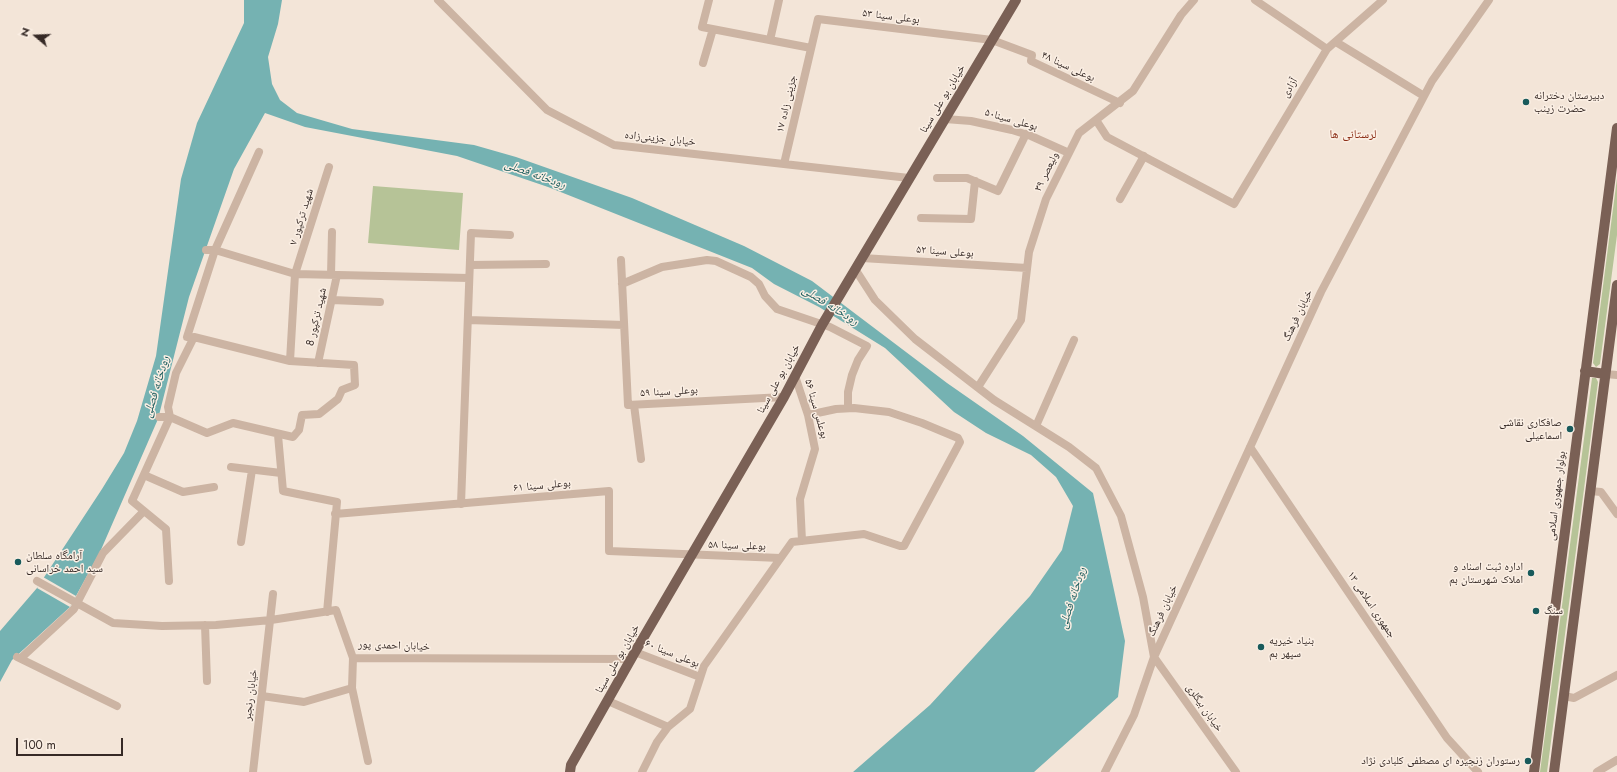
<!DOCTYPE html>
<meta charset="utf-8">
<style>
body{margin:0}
#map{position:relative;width:1617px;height:772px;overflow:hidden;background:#f3e5d8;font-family:Jost,sans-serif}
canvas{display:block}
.north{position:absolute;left:16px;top:16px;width:40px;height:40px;-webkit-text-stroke:3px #fbefe4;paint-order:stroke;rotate:289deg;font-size:11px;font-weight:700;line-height:16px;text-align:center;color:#362a26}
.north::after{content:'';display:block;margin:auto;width:14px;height:18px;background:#362a26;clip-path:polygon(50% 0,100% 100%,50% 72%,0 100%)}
.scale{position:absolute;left:16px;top:738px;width:107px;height:18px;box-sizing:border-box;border:2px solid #362a26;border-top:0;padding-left:5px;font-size:12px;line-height:14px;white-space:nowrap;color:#362a26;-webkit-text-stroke:3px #fbefe4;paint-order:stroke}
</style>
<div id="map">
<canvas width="1617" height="772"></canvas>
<div class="north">N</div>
<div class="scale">100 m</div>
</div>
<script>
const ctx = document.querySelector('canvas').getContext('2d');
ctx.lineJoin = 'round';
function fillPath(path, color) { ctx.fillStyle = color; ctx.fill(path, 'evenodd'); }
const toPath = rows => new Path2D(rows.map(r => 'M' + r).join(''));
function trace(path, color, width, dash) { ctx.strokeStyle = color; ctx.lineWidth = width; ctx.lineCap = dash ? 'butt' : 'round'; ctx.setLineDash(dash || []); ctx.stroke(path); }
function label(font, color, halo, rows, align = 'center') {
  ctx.font = font + ' Jost,"Noto Naskh Arabic",sans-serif'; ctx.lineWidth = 3; ctx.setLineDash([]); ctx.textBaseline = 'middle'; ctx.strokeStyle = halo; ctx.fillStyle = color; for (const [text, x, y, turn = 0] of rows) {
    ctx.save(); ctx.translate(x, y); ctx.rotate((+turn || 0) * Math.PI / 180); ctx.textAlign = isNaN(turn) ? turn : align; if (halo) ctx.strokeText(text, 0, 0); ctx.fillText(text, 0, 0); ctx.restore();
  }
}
fillPath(toPath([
 [1617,178,1617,235,1600,364,1596,367,1593,363],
 [373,186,463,193,459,250,368,243],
 [1592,378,1596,378,1598,382,1547,772,1540,772]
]), '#b6c397');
fillPath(toPath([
 [244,0,282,0,278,24,268,57,272,84,280,100,297,113,352,129,474,145,516,157,632,198,744,246,812,281,947,383,1023,436,1093,493,1125,641,1118,697,1034,772,853,772,930,705,1030,596,1062,550,1073,506,1056,477,1031,455,986,433,954,412,885,348,819,307,774,284,752,268,548,187,457,156,305,127,265,113,234,169,189,297,158,419,100,552,70,607,12,660,0,682,0,631,37,588,102,489,124,453,137,421,156,356,181,179,197,123,244,23]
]), '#75b2b2');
fillPath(toPath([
 [43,577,76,596,70,607,37,588]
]), '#f3e5d8');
trace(toPath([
 [438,0,547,110,614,145,909,178],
 [709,0,702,27,811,48],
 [1255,0,1327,49],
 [770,40,779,0],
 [1336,42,1424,96],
 [703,63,713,29],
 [945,119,971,121,1012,130,1031,136,1069,153],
 [1096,120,1107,137,1234,204,1327,49,1383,0],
 [784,164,818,19,992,40,1032,55,1031,61,1120,103],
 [937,178,967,178,998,191,1026,134],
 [1120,199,1144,156],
 [921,218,971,219,975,181],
 [206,250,215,250,295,274,469,278],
 [862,258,1027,268],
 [621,260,628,405,784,397],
 [470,265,546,264],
 [855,269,875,300,915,339,994,400,1069,447,1096,468,1121,516,1143,597,1154,657,1134,715,1105,772],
 [331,275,332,232],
 [622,284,662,267,707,260,716,261,751,277,759,284,765,296,777,309,830,327,867,346,858,360,852,375,848,392,848,408],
 [332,300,380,302],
 [468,320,624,325],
 [187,337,215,250,259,152],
 [290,361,295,274,329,167],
 [318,363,337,275],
 [1605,374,1617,375],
 [795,376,808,415,815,449,800,499,802,541],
 [978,387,1021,320,1029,252,1046,199,1079,133,1133,91,1181,15,1194,0],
 [634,405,641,459],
 [159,417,170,417,168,407,176,373,194,337,290,361,354,365,355,385,342,390,338,399,319,414,302,415,299,430,293,437,233,423,207,433,170,417,132,501,166,529,169,581],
 [1036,426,1074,340],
 [278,435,283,491,337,502,327,612],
 [1250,447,1447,738,1478,772],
 [231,467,281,473],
 [144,475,183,492,214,487],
 [1590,491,1601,492,1617,514],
 [461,504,471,233,510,235],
 [335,514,609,491,609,551,780,558],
 [241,542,252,470],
 [37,581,113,623,162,626,216,625,271,620,336,610,353,658,631,659],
 [205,625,207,681],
 [635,652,700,677],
 [17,657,117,706],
 [21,658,74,609,103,553,144,511],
 [353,658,352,688,368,761],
 [262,696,304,702,352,688],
 [1564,696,1574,698,1617,675],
 [608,701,668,727],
 [253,772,273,594],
 [642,772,657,742,668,727,690,709,704,666,792,542,864,534,900,546,904,546,960,442,958,438,922,423,889,412,854,408,836,409,808,415],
 [1236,772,1154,657,1321,292,1432,81,1489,0],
 [1597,772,1617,760]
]), '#ccb4a3', 8);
trace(toPath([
 [1585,371,1605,374],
 [570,772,571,765,635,652,784,397,822,325,1016,0],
 [1534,772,1617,128],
 [1554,772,1617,285]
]), '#7a6055', 10);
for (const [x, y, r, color] of [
 [1526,102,4,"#185a5b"],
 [1570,429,4,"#185a5b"],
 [18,562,4,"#185a5b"],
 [1531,573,4,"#185a5b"],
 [1536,611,4,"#185a5b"],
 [1261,647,4,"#185a5b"],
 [1528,761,4,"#185a5b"]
]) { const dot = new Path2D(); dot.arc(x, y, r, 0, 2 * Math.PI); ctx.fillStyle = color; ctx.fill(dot); trace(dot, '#fbefe4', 1.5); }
label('11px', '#362a26', '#fbefe4', [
 ["بوعلی سینا ۵۳",891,17,7],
 ["بوعلی سینا ۴۸",1068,67,25],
 ["آزادی",1290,88,-59],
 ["خیابان بو علی سینا",943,99,-59],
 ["جزینی زاده ۱۷",787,104,-77],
 ["بوعلی سینا۵۰",1011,120,16],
 ["خیابان جزینی‌زاده",660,139,6],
 ["ولیعصر ۳۹",1047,172,-64],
 ["شهید ترکپور ۷",302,217,-73],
 ["بوعلی سینا ۵۲",945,252,4],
 ["خیابان فرهنگ",1298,316,-65],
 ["شهید ترکپور 8",317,317,-77],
 ["خیابان بو علی سینا",779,379,-61],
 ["بوعلی سینا ۵۹",669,392,-3],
 ["بوعلس سینا ۵۶",816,409,74],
 ["بوعلی سینا ۶۱",542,486,-5],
 ["بولوار جمهوری اسلامی",1557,496,-83],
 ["بوعلی سینا ۵۸",737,546,2],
 ["جمهوری اسلامی ۱۳",1371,605,56],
 ["خیابان فرهنگ",1163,611,-65],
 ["خیابان احمدی پور",394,646,2],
 ["بوعلی سینا ۶۰",672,654,22],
 ["خیابان بو علی سینا",618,659,-60],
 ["خیابان رنجبر",251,695,-83],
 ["خیابان بیگلری",1204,708,55]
]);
label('11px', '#362a26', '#fbefe4', [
 ["دبیرستان دخترانه",1534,96],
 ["حضرت زینب",1534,109],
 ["صافکاری نقاشی",1562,423,"right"],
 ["اسماعیلی",1562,436,"right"],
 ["آرامگاه سلطان",26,556],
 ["سید احمد خراسانی",26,569],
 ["اداره ثبت اسناد و",1523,567,"right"],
 ["املاک شهرستان بم",1523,580,"right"],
 ["سنگ",1544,611],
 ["بنیاد خیریه",1269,641],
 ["سپهر بم",1269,654],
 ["رستوران زنجیره ای مصطفی کلبادی نژاد",1520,761,"right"]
], 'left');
label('12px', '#8c2f18', '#fbefe4', [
 ["لرستانی ها",1353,135]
]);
label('italic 12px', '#185a5b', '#fbefe4', [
 ["رودخانه فصلی",535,175,20],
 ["رودخانه فصلی",830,306,32],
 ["رودخانه فصلی",157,387,-73],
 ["رودخانه فصلی",1073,598,-72]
]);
</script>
